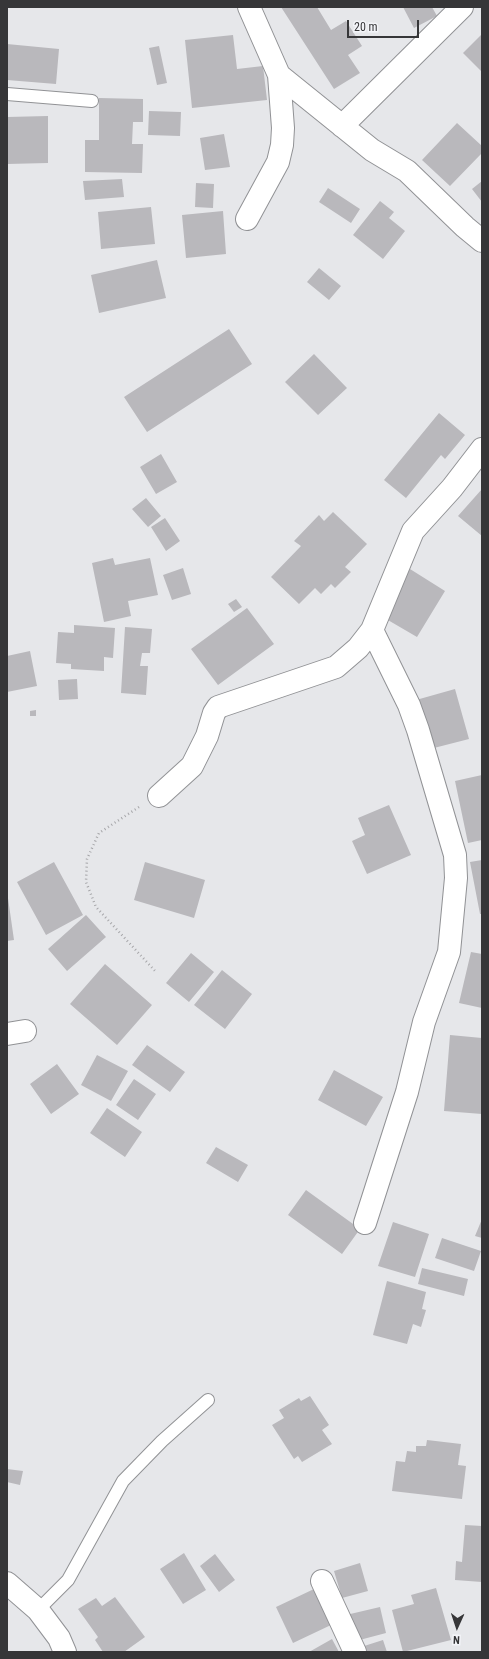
<!DOCTYPE html>
<style>
body{margin:0}
#map{position:relative;width:489px;height:1659px;overflow:hidden;background:#e6e7ea;font-family:"Roboto Condensed",sans-serif}
canvas{display:block}
.frame{position:absolute;inset:0;border:8px solid #363638;pointer-events:none}
.north{position:absolute;left:437px;top:1607px;width:40px;height:40px;-webkit-text-stroke:3px #f3f4f8;paint-order:stroke;rotate:183deg;font-size:11px;font-weight:700;line-height:16px;text-align:center;color:#363638}
.north::after{content:'';display:block;margin:auto;width:14px;height:18px;background:#363638;clip-path:polygon(50% 0,100% 100%,50% 72%,0 100%)}
.scale{position:absolute;left:347px;top:20px;width:72px;height:18px;box-sizing:border-box;border:2px solid #363638;border-top:0;padding-left:5px;font-size:12px;line-height:14px;white-space:nowrap;color:#363638;-webkit-text-stroke:3px #f3f4f8;paint-order:stroke}
</style>
<div id="map">
<canvas width="489" height="1659"></canvas>
<div class="frame"></div>
<div class="north">N</div>
<div class="scale">20 m</div>
</div>
<script>
const ctx = document.querySelector('canvas').getContext('2d');
ctx.lineJoin = 'round';
function fillPath(path, color) { ctx.fillStyle = color; ctx.fill(path, 'evenodd'); }
const toPath = rows => new Path2D(rows.map(r => 'M' + r).join(''));
function trace(path, color, width, dash) { ctx.strokeStyle = color; ctx.lineWidth = width; ctx.lineCap = dash ? 'butt' : 'round'; ctx.setLineDash(dash || []); ctx.stroke(path); }
fillPath(toPath([
 [281,7,317,7,331,30,346,21,362,46,348,55,360,73,334,89],
 [403,7,432,7,437,16,414,28],
 [482,34,482,72,463,53],
 [233,35,237,69,263,66,267,100,192,108,185,40],
 [7,44,59,49,56,84,7,80],
 [159,46,167,83,157,85,149,48],
 [99,98,143,99,143,122,133,122,132,144,143,144,142,173,85,172,85,140,99,140],
 [149,111,181,112,180,136,148,135],
 [48,116,48,163,7,164,7,117],
 [457,123,482,146,482,153,450,186,422,160],
 [224,134,230,167,205,170,200,138],
 [122,179,124,197,85,200,83,181],
 [482,181,482,202,472,189],
 [196,183,214,184,213,208,195,207],
 [328,188,360,209,351,223,319,202],
 [380,201,394,212,389,218,405,231,383,259,353,235],
 [151,207,155,244,101,249,98,212],
 [223,211,226,254,186,258,182,215],
 [157,260,166,298,99,313,91,275],
 [319,268,341,286,329,300,307,282],
 [229,329,252,364,147,432,124,397],
 [314,354,347,388,318,415,285,382],
 [439,413,465,435,445,459,441,455,406,498,384,480],
 [161,454,177,482,156,494,140,467],
 [482,489,482,536,458,516],
 [146,498,161,516,148,527,132,509],
 [333,512,367,544,345,567,351,572,335,588,331,584,321,594,315,588,299,604,271,577,301,546,294,541,319,515,324,521],
 [165,518,180,541,166,551,151,527],
 [113,558,115,565,150,558,158,595,128,601,131,616,104,622,92,563],
 [183,568,191,594,172,600,163,575],
 [410,569,445,591,417,637,381,616],
 [236,599,242,607,234,612,228,604],
 [247,608,274,644,218,685,191,649],
 [74,625,115,628,113,658,104,657,104,671,71,669,71,664,56,663,58,632,74,633],
 [125,627,152,629,150,653,142,653,140,666,148,666,146,695,121,693],
 [30,651,37,686,7,692,7,656],
 [77,679,78,699,59,700,58,680],
 [455,689,469,739,430,749,416,700],
 [36,710,36,716,30,716,30,711],
 [482,775,482,840,468,843,455,781],
 [389,805,411,855,367,874,352,841,365,835,358,818],
 [482,860,482,914,480,914,470,862],
 [54,862,83,915,46,935,17,882],
 [145,862,205,880,194,918,134,900],
 [7,891,14,940,7,941],
 [86,915,106,937,67,971,48,949],
 [471,952,482,954,482,1008,459,1003],
 [191,953,214,972,189,1002,166,983],
 [105,964,152,1005,117,1045,70,1004],
 [222,970,252,994,225,1029,194,1005],
 [450,1035,482,1038,482,1114,444,1111],
 [147,1045,185,1072,170,1092,132,1065],
 [97,1055,128,1071,111,1101,81,1085],
 [57,1064,79,1094,51,1114,30,1084],
 [334,1070,383,1097,366,1126,318,1100],
 [134,1079,156,1094,138,1120,116,1105],
 [107,1108,142,1132,125,1157,90,1133],
 [216,1147,248,1165,238,1182,206,1163],
 [306,1190,360,1229,342,1254,288,1215],
 [482,1219,482,1238,475,1236],
 [393,1222,429,1234,415,1277,378,1266],
 [442,1238,481,1251,474,1271,435,1258],
 [422,1268,468,1279,464,1296,418,1284],
 [387,1281,426,1292,422,1309,426,1310,421,1327,413,1324,407,1344,373,1335],
 [310,1396,329,1425,322,1430,332,1444,302,1462,298,1456,294,1459,272,1425,284,1418,279,1410,299,1398,301,1401],
 [427,1440,461,1444,458,1465,466,1466,462,1499,392,1491,396,1461,405,1462,407,1451,416,1452,416,1446,426,1446],
 [7,1469,23,1471,20,1485,7,1482],
 [465,1525,482,1526,482,1582,455,1580,456,1561,462,1562],
 [184,1553,206,1590,183,1604,160,1569],
 [215,1554,235,1580,219,1592,200,1566],
 [360,1563,368,1591,342,1598,334,1571],
 [436,1588,451,1640,403,1652,392,1610,414,1604,411,1595],
 [314,1589,331,1625,293,1643,276,1607],
 [115,1597,145,1637,124,1652,103,1652,95,1640,98,1637,78,1609,96,1598,102,1606],
 [380,1607,386,1633,352,1642,346,1615],
 [332,1639,339,1652,309,1652],
 [383,1640,387,1652,363,1652,361,1647]
]), '#b9b8bc');
const service = toPath([
 [7,94,92,101],
 [38,1610,68,1580,123,1481,162,1441,208,1400]
]);
const minor = toPath([
 [279,75,372,150,407,171,465,227,482,241],
 [342,126,462,7],
 [247,219,278,162,282,145,283,128,279,75,249,7],
 [159,796,192,766,207,736,214,713,218,707,336,667,358,648,372,630],
 [7,1034,25,1031],
 [365,1223,407,1092,424,1022,449,952,456,878,455,855,418,730,409,705,372,630,413,531,452,488,482,449],
 [322,1581,355,1652],
 [7,1583,38,1610,59,1638,65,1652]
]);
trace(service, '#919295', 14);
trace(minor, '#919295', 24);
trace(toPath([
 [139,807,99,833,87,859,86,882,96,907,156,972]
]), '#a6a6a9', 2.5, [1, 3]);
trace(service, '#fff', 12);
trace(minor, '#fff', 22);
</script>
